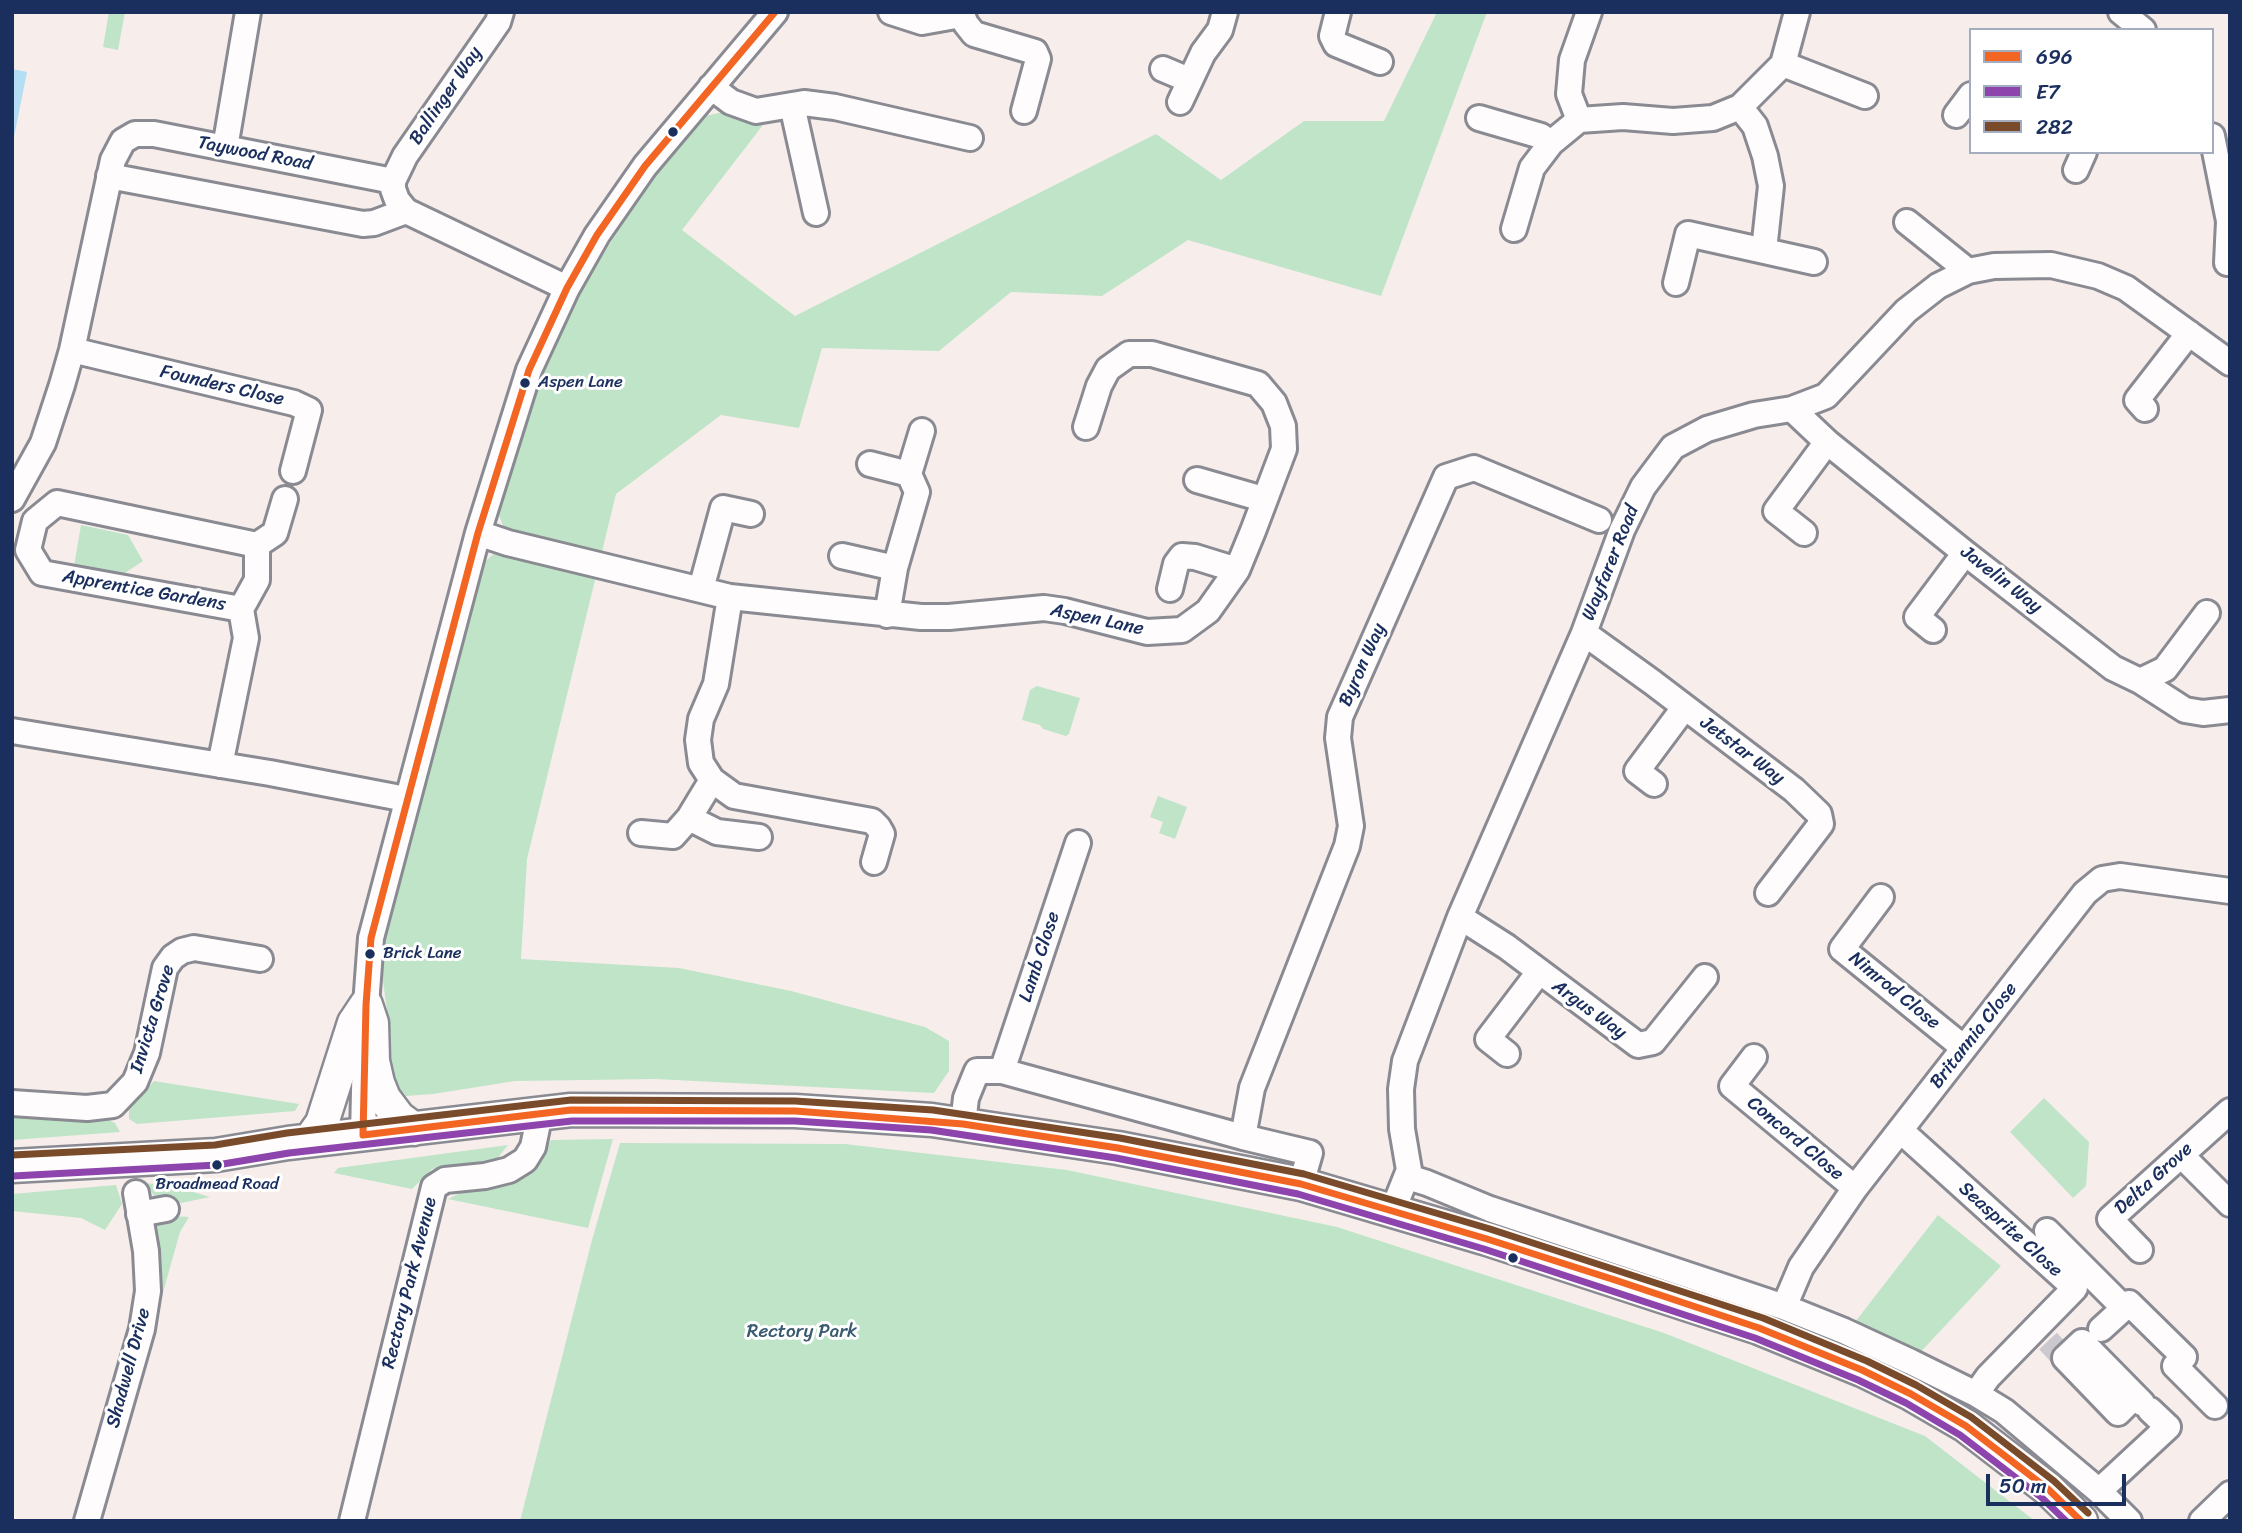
<!DOCTYPE html>
<style>
body{margin:0}
#map{position:relative;width:2242px;height:1533px;overflow:hidden;background:#f7eeec;font-family:Sriracha,sans-serif}
canvas{display:block}
.frame{position:absolute;inset:0;border:14px solid #1b2f5e;pointer-events:none}
.legend{position:absolute;left:1969px;top:28px;width:245px;height:126px;box-sizing:border-box;background:#fff;border:2px solid #a4acbf;margin:0;padding:9px 12px;list-style:none;font-size:21px;color:#1b2f5e}
.legend li{display:flex;align-items:center;gap:14px;height:35px}
.legend b{width:35px;border:2px solid #a4acbf}
.scale{position:absolute;left:1986px;top:1474px;width:140px;height:32px;box-sizing:border-box;border:4px solid #1b2f5e;border-top:0;padding-left:9px;font-size:21px;line-height:24px;white-space:nowrap;color:#1b2f5e;-webkit-text-stroke:5px #fff;paint-order:stroke}
</style>
<div id="map">
<canvas width="2242" height="1533"></canvas>
<div class="frame"></div>
<ul class="legend">
<li><b style="height:9px;background:#f26522"></b>696</li>
<li><b style="height:9px;background:#8e44ad"></b>E7</li>
<li><b style="height:9px;background:#7a4b2a"></b>282</li>
</ul>
<div class="scale">50 m</div>
</div>
<script>
const ctx = document.querySelector('canvas').getContext('2d');
ctx.lineJoin = 'round';
function fillPath(path, color) { ctx.fillStyle = color; ctx.fill(path, 'evenodd'); }
const toPath = rows => new Path2D(rows.map(r => 'M' + r).join(''));
function trace(path, color, width, dash) { ctx.strokeStyle = color; ctx.lineWidth = width; ctx.lineCap = dash ? 'butt' : 'round'; ctx.setLineDash(dash || []); ctx.stroke(path); }
function label(font, color, halo, rows, align = 'center') {
  ctx.font = font + ' Sriracha,sans-serif'; ctx.lineWidth = 6; ctx.setLineDash([]); ctx.textBaseline = 'middle'; ctx.strokeStyle = halo; ctx.fillStyle = color; for (const [text, x, y, turn = 0] of rows) {
    ctx.save(); ctx.translate(x, y); ctx.rotate((+turn || 0) * Math.PI / 180); ctx.textAlign = isNaN(turn) ? turn : align; if (halo) ctx.strokeText(text, 0, 0); ctx.fillText(text, 0, 0); ctx.restore();
  }
}
fillPath(toPath([
 [109,12,125,12,118,50,103,47],
 [1437,12,1487,12,1381,296,1188,240,1102,296,1011,292,939,351,822,348,799,428,721,415,616,494,527,859,521,959,679,968,791,991,925,1027,949,1041,949,1071,934,1093,655,1079,515,1081,433,1094,406,1096,394,1083,381,1043,387,1010,381,967,388,917,481,565,496,552,525,547,503,526,497,510,530,407,550,357,580,292,640,195,700,117,724,112,766,121,682,230,795,316,1156,134,1221,180,1304,121,1384,121],
 [81,525,128,535,143,561,122,575,74,566],
 [1037,686,1080,698,1069,734,1066,736,1043,729,1040,725,1022,720,1030,690],
 [1158,796,1187,807,1175,839,1159,833,1163,822,1150,817],
 [154,1081,299,1104,295,1111,137,1124,129,1119,129,1109],
 [2044,1098,2089,1142,2086,1186,2073,1198,2010,1132],
 [12,1113,102,1117,115,1123,120,1132,12,1140],
 [613,1139,588,1228,448,1199,462,1192,511,1185,538,1166,551,1140],
 [620,1143,845,1144,1067,1170,1337,1227,1664,1333,1925,1436,2035,1521,520,1521,592,1240],
 [508,1145,496,1160,432,1169,412,1189,334,1173,338,1168],
 [146,1183,180,1188,210,1197,181,1203,169,1195,154,1196],
 [116,1185,122,1204,105,1230,81,1218,12,1211,12,1194],
 [1938,1215,2001,1266,1915,1358,1852,1326],
 [172,1216,189,1217,180,1232,160,1303,156,1298,151,1231,158,1219]
]), '#bfe4c8');
fillPath(toPath([
 [12,69,27,72,12,147]
]), '#b3def4');
trace(toPath([
 [2048,1341,2061,1355]
]), '#cbc8d0', 24, [24, 12]);
const minor = toPath([
 [501,12,498,22,405,156,393,181,393,189,397,200,406,211,567,288],
 [891,12,922,22,961,15],
 [961,12,966,24,974,34,1035,52,1038,59,1024,111],
 [1338,12,1332,36,1336,44,1380,62],
 [2121,12,2143,30],
 [1783,64,1865,96],
 [1163,69,1189,80],
 [711,87,731,102,756,111,804,103,835,107,970,138],
 [1180,102,1203,53,1220,30,1225,12],
 [792,105,816,213],
 [1740,107,1755,126,1765,156,1771,186,1764,250],
 [1956,115,1971,95],
 [1479,118,1541,136,1551,143,1579,120,1623,117,1673,121,1713,118,1740,107,1783,64,1797,12],
 [1579,120,1569,94,1572,60,1589,12],
 [2212,136,2229,221,2227,263],
 [225,148,248,12],
 [2076,170,2084,152],
 [109,176,363,224,374,223,406,211],
 [1907,222,1968,271],
 [1514,229,1532,168,1551,143],
 [1676,283,1688,234,1814,262],
 [72,350,294,403,309,410,293,471],
 [1792,409,1827,442,1965,553,2113,668,2140,681,2165,669,2207,613],
 [2145,409,2137,400,2189,333],
 [870,464,909,474],
 [1197,480,1263,499],
 [12,499,43,443,62,385,72,350,113,160,123,141,135,134,154,134,393,181],
 [478,533,508,543,730,597,921,617,949,617,1044,608,1065,611,1147,632,1182,630,1208,611,1237,570,1253,531,1284,449,1283,426,1274,403,1258,384,1152,354,1129,354,1108,369,1099,386,1086,427],
 [1804,533,1776,511,1827,442],
 [842,556,895,568],
 [701,589,723,508,751,514],
 [1170,589,1176,564,1182,556,1195,557,1237,570],
 [730,597,716,684,701,719,698,740,701,763,712,780,734,796,872,821,878,827,882,834,874,862],
 [241,609,42,573,28,550,35,521,57,503,257,545],
 [887,615,895,568,917,492,909,474,922,431],
 [1933,630,1917,617,1965,553],
 [1584,633,1652,682,1794,790,1819,814,1821,824,1768,893],
 [2140,681,2185,710,2203,713,2230,710],
 [12,731,270,773,406,799],
 [220,765,246,638,241,609,257,580,257,545,275,533,285,499],
 [1654,784,1637,771,1684,708],
 [689,818,717,832,759,837],
 [641,833,673,836,689,818,712,780],
 [1881,897,1842,949,1964,1048],
 [1460,917,1507,947,1638,1045,1653,1042,1705,977],
 [1507,1054,1488,1039,1539,972],
 [1754,1057,1732,1086,1855,1188],
 [1002,1071,1078,843],
 [12,1103,87,1108,113,1105,135,1082,147,1053,165,968,173,957,182,951,194,948,260,959],
 [963,1124,966,1098,977,1071,1002,1071,1243,1137],
 [1900,1130,2075,1288,1988,1377,1976,1394],
 [363,1135,366,1005,371,938,478,533,529,370,567,288,597,235,645,166,775,12],
 [2181,1155,2230,1204],
 [1408,1177,1427,1183,1490,1209,1784,1307,1844,1331,1911,1362,1976,1394,2004,1411,2099,1491,2129,1521],
 [1301,1184,1310,1153,1243,1137,1252,1088,1347,846,1351,826,1338,738,1340,717,1446,477,1474,468,1599,520],
 [1393,1210,1409,1170,1402,1129,1401,1089,1405,1061,1460,917,1584,633,1622,530,1643,487,1673,447,1707,429,1754,415,1792,409,1826,396,1906,311,1938,286,1968,271,1994,266,2051,265,2098,276,2126,288,2230,363],
 [139,1214,166,1209],
 [2047,1231,2124,1308,2129,1303,2184,1357,2175,1366,2215,1406],
 [2140,1250,2110,1219,2230,1111],
 [1784,1307,1801,1267,1855,1188,2085,893,2102,879,2120,876,2230,891],
 [2101,1329,2124,1308],
 [2135,1396,2118,1413,2065,1358,2082,1342,2142,1403],
 [2099,1491,2168,1427,2150,1410],
 [87,1521,142,1329,148,1291,146,1251,136,1193],
 [352,1521,434,1187,445,1180,485,1176,509,1170,525,1160,533,1147,540,1113],
 [2202,1521,2230,1494]
]);
const major = toPath([
 [310,1140,322,1123,354,1023,366,1005,372,1023,373,1061,378,1083,384,1098,399,1118,414,1129],
 [12,1166,216,1155,288,1143,571,1110,795,1111,932,1120,1118,1148,1301,1184,1487,1239,1759,1328,1862,1370,1911,1394,1966,1426,2048,1489,2081,1521]
]);
trace(minor, '#8a8a92', 30);
trace(major, '#8a8a92', 37);
trace(minor, '#fefcfc', 24);
trace(major, '#fefcfc', 32);
trace(toPath([
 [363,1135,571,1110,795,1111,963,1124,1118,1148,1301,1184,1487,1239,1618,1281,1759,1328,1862,1370,1911,1394,1966,1426,2048,1489,2081,1521],
 [363,1135,366,1005,371,938,478,533,529,370,567,288,597,235,645,166,775,12]
]), '#f26522', 7);
trace(toPath([
 [13,1176,217,1165,289,1153,572,1121,795,1121,931,1130,1116,1158,1298,1194,1484,1249,1755,1338,1858,1380,1906,1403,1960,1435,2041,1497,2066,1521]
]), '#8e44ad', 7);
trace(toPath([
 [12,1155,215,1145,287,1133,571,1100,795,1101,933,1110,1120,1138,1304,1174,1490,1229,1763,1318,1867,1361,1916,1385,1971,1417,2054,1481,2088,1513]
]), '#7a4b2a', 7);
for (const [x, y, r, color] of [
 [673,132,6,"#1b2f5e"],
 [525,383,6,"#1b2f5e"],
 [370,954,6,"#1b2f5e"],
 [217,1165,6,"#1b2f5e"],
 [1513,1258,6,"#1b2f5e"]
]) { const dot = new Path2D(); dot.arc(x, y, r, 0, 2 * Math.PI); ctx.fillStyle = color; ctx.fill(dot); trace(dot, '#fff', 2.5); }
label('17px', '#1b2f5e', '#fff', [
 ["Aspen Lane",538,383],
 ["Brick Lane",383,954],
 ["Broadmead Road",217,1185,"center"]
], 'left');
label('19px', '#1b2f5e', '#fff', [
 ["Ballinger Way",446,96,-56],
 ["Taywood Road",255,154,11],
 ["Founders Close",222,386,13],
 ["Wayfarer Road",1611,563,-68],
 ["Javelin Way",2001,580,38],
 ["Apprentice Gardens",144,591,10],
 ["Aspen Lane",1097,620,12],
 ["Byron Way",1363,665,-66],
 ["Jetstar Way",1742,751,37],
 ["Lamb Close",1040,957,-72],
 ["Nimrod Close",1894,991,39],
 ["Argus Way",1589,1010,36],
 ["Invicta Grove",153,1019,-73],
 ["Britannia Close",1974,1036,-52],
 ["Concord Close",1795,1139,40],
 ["Delta Grove",2154,1179,-42],
 ["Seasprite Close",2010,1230,42],
 ["Rectory Park Avenue",410,1283,-76],
 ["Shadwell Drive",129,1368,-75]
]);
label('19px', '#395a71', '#fff', [
 ["Rectory Park",802,1332]
]);
</script>
